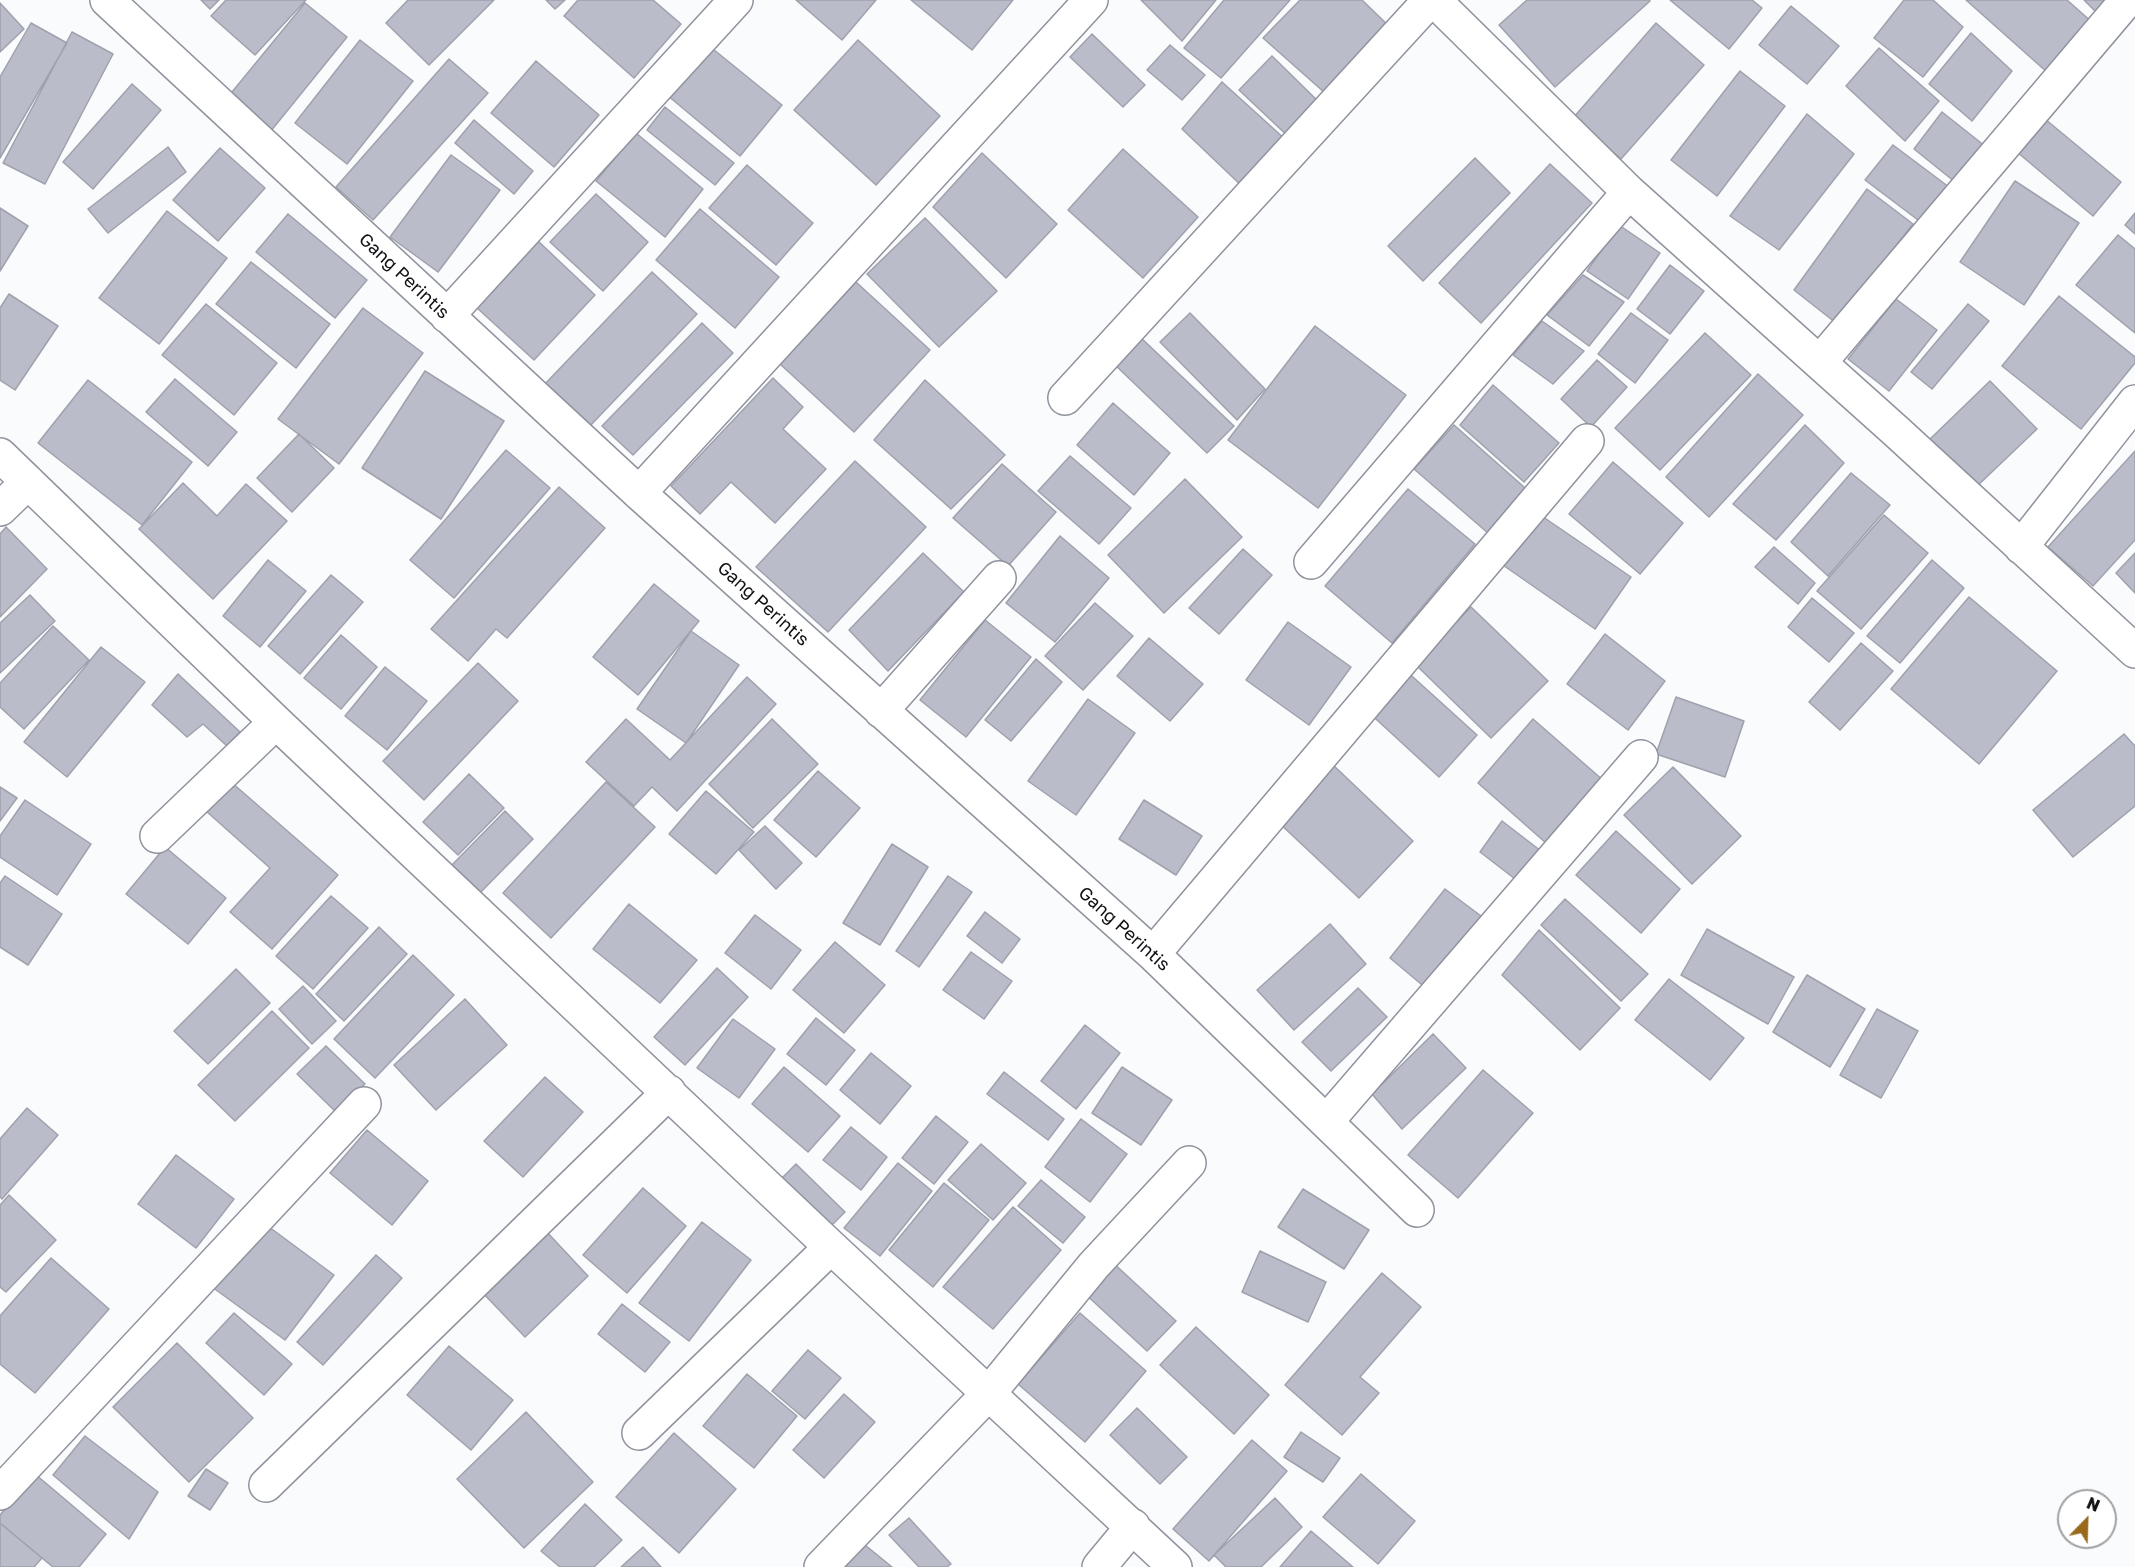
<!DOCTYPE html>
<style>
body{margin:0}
#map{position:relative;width:2135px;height:1567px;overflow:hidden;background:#fafbfd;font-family:"Golos Text",sans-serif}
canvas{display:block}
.north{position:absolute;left:2057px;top:1489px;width:60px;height:60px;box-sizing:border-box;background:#fff;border:2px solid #9fa0a1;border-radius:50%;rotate:23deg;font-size:16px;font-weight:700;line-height:24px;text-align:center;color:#101115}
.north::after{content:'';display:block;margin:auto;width:21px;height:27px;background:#9a6a1c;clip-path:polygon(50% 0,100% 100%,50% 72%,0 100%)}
</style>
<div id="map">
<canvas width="2135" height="1567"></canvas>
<div class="north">N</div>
</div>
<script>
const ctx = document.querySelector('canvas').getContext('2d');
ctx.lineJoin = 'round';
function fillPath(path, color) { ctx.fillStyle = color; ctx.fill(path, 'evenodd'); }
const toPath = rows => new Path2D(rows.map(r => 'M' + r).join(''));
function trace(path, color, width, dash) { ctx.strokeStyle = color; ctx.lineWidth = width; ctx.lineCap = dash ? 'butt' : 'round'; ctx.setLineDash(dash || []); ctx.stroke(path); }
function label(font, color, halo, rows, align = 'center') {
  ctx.font = font + ' "Golos Text",sans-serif'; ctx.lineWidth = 4.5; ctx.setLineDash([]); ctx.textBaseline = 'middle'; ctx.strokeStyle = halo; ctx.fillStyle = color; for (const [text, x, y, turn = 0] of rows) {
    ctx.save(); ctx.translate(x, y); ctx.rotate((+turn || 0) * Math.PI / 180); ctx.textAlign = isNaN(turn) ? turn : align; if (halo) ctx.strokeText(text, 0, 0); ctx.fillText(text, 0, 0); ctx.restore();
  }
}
const building = toPath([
 [201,0,219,0,210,9,201,0],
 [226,0,306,0,255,55,211,16,226,0],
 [408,0,494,0,429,65,386,23,408,0],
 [546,0,565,0,555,9,546,0],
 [578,0,653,0,681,24,634,78,564,16,578,0],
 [796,0,876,0,842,40,796,0],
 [911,0,1013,0,972,50,911,0],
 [1141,0,1216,0,1182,41,1141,0],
 [1224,0,1290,0,1221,78,1184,48,1224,0],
 [1300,0,1362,0,1394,31,1334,101,1263,38,1300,0],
 [1527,0,1649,0,1650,1,1555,87,1499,25,1527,0],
 [1670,0,1752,0,1762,8,1729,49,1670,0],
 [1904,0,1933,0,1963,27,1923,77,1874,38,1904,0],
 [1966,0,2067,0,2093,23,2048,73,1966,0],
 [2084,0,2109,0,2096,12,2084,0],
 [0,3,24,29,0,52,0,3],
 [305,3,347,37,266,137,223,103,305,3],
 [1791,6,1839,46,1807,84,1759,45,1791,6],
 [31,23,67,43,0,158,0,77,31,23],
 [1656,23,1704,65,1621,159,1573,118,1656,23],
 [72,32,113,54,45,184,3,163,72,32],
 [1971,33,2012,71,1972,121,1929,84,1971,33],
 [1092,34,1145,85,1123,107,1070,57,1092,34],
 [360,40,413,81,347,164,295,123,360,40],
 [858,40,940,116,876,185,794,110,858,40],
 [708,45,782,105,740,156,667,95,708,45],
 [1170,45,1205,75,1182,100,1147,70,1170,45],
 [1879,48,1939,101,1905,141,1846,86,1879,48],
 [1272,56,1324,107,1292,140,1239,90,1272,56],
 [449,59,488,93,373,220,336,187,449,59],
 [536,61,599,115,554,167,491,113,536,61],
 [1740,71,1785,106,1717,196,1671,160,1740,71],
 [1222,82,1286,140,1245,189,1182,129,1222,82],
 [132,84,161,110,93,189,63,162,132,84],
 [665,107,734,163,715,185,647,130,665,107],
 [1942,112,1990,150,1960,186,1914,149,1942,112],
 [1807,114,1854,154,1779,250,1730,216,1807,114],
 [2045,119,2121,182,2093,216,2017,152,2045,119],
 [474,120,533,171,514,194,455,143,474,120],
 [636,133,703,189,665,237,596,181,636,133],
 [1893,145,1953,190,1926,226,1865,180,1893,145],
 [168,147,186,172,108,233,88,209,168,147],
 [220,148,265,188,218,241,173,200,220,148],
 [1123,149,1198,217,1143,278,1068,210,1123,149],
 [982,153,1057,224,1006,278,933,207,982,153],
 [451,155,500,190,438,272,390,237,451,155],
 [1475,158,1510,193,1423,281,1388,246,1475,158],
 [1550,164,1592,203,1481,323,1439,283,1550,164],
 [747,165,813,223,776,265,709,208,747,165],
 [2015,181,2079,223,2024,305,1960,262,2015,181],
 [1867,189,1913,224,1836,323,1794,290,1867,189],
 [596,194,648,242,603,291,550,242,596,194],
 [0,208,28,226,0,271,0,208],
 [700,209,779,277,735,328,656,260,700,209],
 [167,211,227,258,159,344,99,298,167,211],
 [2135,213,2135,234,2125,225,2135,213],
 [288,214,367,280,335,318,256,252,288,214],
 [925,218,997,291,939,347,867,274,925,218],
 [1619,225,1660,253,1628,299,1587,271,1619,225],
 [2118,235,2135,249,2135,333,2076,285,2118,235],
 [537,240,595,295,534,360,476,307,537,240],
 [251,262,330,324,296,368,216,304,251,262],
 [1670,265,1704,291,1670,334,1637,309,1670,265],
 [652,272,697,314,588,428,543,386,652,272],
 [1583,275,1624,302,1589,346,1547,315,1583,275],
 [856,282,930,350,854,432,780,364,856,282],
 [9,294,58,326,15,390,0,380,0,308,9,294],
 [2059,296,2135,357,2135,363,2081,429,2002,366,2059,296],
 [1896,299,1937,330,1889,391,1848,359,1896,299],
 [206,304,277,363,234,415,162,355,206,304],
 [1968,304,1989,321,1932,389,1911,372,1968,304],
 [363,308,423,353,339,464,278,419,363,308],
 [1190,313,1265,389,1237,420,1160,342,1190,313],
 [1631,313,1668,340,1635,383,1598,354,1631,313],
 [1542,321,1584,351,1553,384,1513,355,1542,321],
 [702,323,733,353,633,455,602,426,702,323],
 [1315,326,1406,395,1318,508,1228,440,1315,326],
 [1705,333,1751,375,1660,470,1615,428,1705,333],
 [1139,336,1234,426,1207,453,1113,363,1139,336],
 [1597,360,1627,387,1591,427,1561,399,1597,360],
 [425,371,504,421,441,519,362,468,425,371],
 [1758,374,1803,415,1709,517,1666,477,1758,374],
 [773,378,803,407,783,429,826,469,775,523,731,482,700,514,671,486,773,378],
 [175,379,237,432,208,466,146,412,175,379],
 [88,380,192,462,142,525,38,443,88,380],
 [925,380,1005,455,951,509,874,440,925,380],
 [1990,381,2037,429,1974,489,1928,441,1990,381],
 [1493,385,1559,443,1524,482,1460,425,1493,385],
 [1113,403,1170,453,1134,495,1077,445,1113,403],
 [1454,425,1533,495,1496,540,1414,469,1454,425],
 [1805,425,1844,463,1776,540,1733,504,1805,425],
 [299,434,334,468,292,512,257,478,299,434],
 [506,450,550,488,454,598,410,560,506,450],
 [2135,451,2135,540,2093,586,2048,547,2135,451],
 [1070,456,1131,508,1099,544,1038,491,1070,456],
 [855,461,926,527,828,632,756,567,855,461],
 [1613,462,1683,523,1640,574,1569,514,1613,462],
 [1002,464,1056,512,1008,566,953,518,1002,464],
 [1851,473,1890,505,1828,576,1791,542,1851,473],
 [1185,479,1242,537,1164,613,1108,555,1185,479],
 [183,483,217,516,246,484,287,521,213,599,139,529,183,483],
 [559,487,605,528,507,638,496,629,468,661,431,629,559,487],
 [1408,489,1475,544,1392,643,1325,586,1408,489],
 [1533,510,1631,577,1595,629,1497,561,1533,510],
 [1884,515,1928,553,1861,629,1817,591,1884,515],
 [6,527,47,569,0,617,0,534,6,527],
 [1060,536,1109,578,1055,642,1006,603,1060,536],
 [1774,547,1815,583,1798,604,1755,567,1774,547],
 [1243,549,1272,575,1219,634,1189,608,1243,549],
 [923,553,964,592,888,671,849,630,923,553],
 [2135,553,2135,593,2116,573,2135,553],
 [268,560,306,591,260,647,223,616,268,560],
 [1932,560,1964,588,1900,663,1867,636,1932,560],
 [331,575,363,602,300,674,268,646,331,575],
 [654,584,699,621,638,695,593,657,654,584],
 [30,595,55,621,0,673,0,623,30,595],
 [1969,597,2057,671,1979,764,1891,689,1969,597],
 [1812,598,1854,633,1829,662,1788,627,1812,598],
 [1095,603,1133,636,1083,690,1045,656,1095,603],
 [1471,607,1548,681,1491,738,1415,664,1471,607],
 [985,620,1031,657,966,737,920,700,985,620],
 [1288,622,1351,667,1309,725,1246,680,1288,622],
 [53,626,89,660,24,729,0,707,0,683,53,626],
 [691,631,739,665,686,743,637,709,691,631],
 [1605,634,1665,681,1628,730,1567,684,1605,634],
 [341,635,377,667,341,709,304,678,341,635],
 [1149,638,1203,684,1170,721,1117,676,1149,638],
 [1861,643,1893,671,1840,730,1809,702,1861,643],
 [101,647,145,682,67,777,24,742,101,647],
 [1036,659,1062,682,1011,741,985,720,1036,659],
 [478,663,518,701,424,800,383,761,478,663],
 [385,667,427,701,387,750,345,716,385,667],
 [1403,668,1477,735,1439,777,1365,709,1403,668],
 [178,674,240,732,227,746,203,724,187,737,152,705,178,674],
 [747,677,776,704,677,811,652,787,634,806,586,762,626,719,670,760,747,677],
 [1676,697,1744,721,1725,777,1656,754,1676,697],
 [1088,699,1135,733,1076,815,1028,781,1088,699],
 [772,719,818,764,753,828,709,784,772,719],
 [1533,719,1604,781,1546,843,1478,783,1533,719],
 [2124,734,2135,746,2135,806,2073,857,2033,810,2124,734],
 [1332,764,1413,841,1359,898,1277,821,1332,764],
 [1673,767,1741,836,1692,884,1624,815,1673,767],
 [818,771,860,808,816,857,774,820,818,771],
 [469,774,504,808,458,855,423,822,469,774],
 [231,782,338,875,272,949,230,912,270,868,206,811,231,782],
 [606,782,655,827,551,938,503,893,606,782],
 [0,787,17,798,0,821,0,787],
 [706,791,754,832,716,874,669,834,706,791],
 [25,800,91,844,57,895,0,857,0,836,25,800],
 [1144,800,1202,836,1176,875,1119,839,1144,800],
 [505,811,533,839,475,898,447,870,505,811],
 [1502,821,1541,851,1519,882,1480,852,1502,821],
 [765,826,802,863,776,889,739,850,765,826],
 [1616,831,1680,889,1641,933,1576,875,1616,831],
 [892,844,928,867,880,945,843,923,892,844],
 [165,847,226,898,188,944,126,894,165,847],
 [5,876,62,914,28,965,0,947,0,883,5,876],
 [948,876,972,892,919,967,896,951,948,876],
 [1445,889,1489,922,1427,989,1390,958,1445,889],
 [331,896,368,928,313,989,276,956,331,896],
 [1565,899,1648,974,1621,1001,1541,925,1565,899],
 [629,904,697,960,660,1003,593,949,629,904],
 [985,912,1020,939,1002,963,967,936,985,912],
 [755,915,801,950,771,989,725,953,755,915],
 [1330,924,1366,964,1294,1030,1257,990,1330,924],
 [379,927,407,954,344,1021,316,994,379,927],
 [1707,929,1794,977,1768,1024,1681,975,1707,929],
 [1539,930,1620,1008,1580,1050,1502,975,1539,930],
 [835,942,885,985,844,1033,793,990,835,942],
 [971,952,1012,981,984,1019,943,990,971,952],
 [413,955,454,995,375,1078,334,1039,413,955],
 [717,968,748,997,685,1065,654,1037,717,968],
 [236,969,270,1003,208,1064,174,1031,236,969],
 [1807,975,1865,1009,1830,1067,1773,1032,1807,975],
 [1669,979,1744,1038,1710,1080,1635,1020,1669,979],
 [303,986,336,1021,312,1044,279,1009,303,986],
 [1358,988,1387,1017,1331,1071,1302,1042,1358,988],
 [465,999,507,1045,436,1110,394,1065,465,999],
 [1877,1009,1918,1031,1881,1098,1840,1075,1877,1009],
 [272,1011,309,1048,235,1121,198,1085,272,1011],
 [816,1018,855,1050,826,1085,787,1054,816,1018],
 [733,1019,775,1049,739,1098,697,1068,733,1019],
 [1085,1025,1120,1053,1076,1109,1041,1081,1085,1025],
 [1433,1034,1466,1068,1402,1129,1372,1094,1433,1034],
 [326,1046,365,1084,337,1113,297,1074,326,1046],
 [871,1053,911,1086,880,1124,840,1090,871,1053],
 [784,1067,840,1116,808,1152,752,1104,784,1067],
 [1122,1067,1172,1100,1141,1145,1092,1113,1122,1067],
 [1483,1070,1533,1113,1458,1198,1408,1155,1483,1070],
 [1004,1072,1064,1119,1048,1140,987,1094,1004,1072],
 [545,1077,583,1112,523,1177,484,1141,545,1077],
 [27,1108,58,1135,2,1199,0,1197,0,1139,27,1108],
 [936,1116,968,1142,934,1184,902,1158,936,1116],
 [1081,1119,1127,1154,1090,1202,1045,1167,1081,1119],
 [851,1127,887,1157,861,1190,823,1160,851,1127],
 [367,1130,428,1181,392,1225,330,1173,367,1130],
 [981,1144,1026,1183,993,1220,948,1180,981,1144],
 [176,1155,234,1199,196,1248,138,1204,176,1155],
 [898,1163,932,1191,880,1256,844,1228,898,1163],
 [796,1164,845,1212,828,1229,779,1181,796,1164],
 [1041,1180,1085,1217,1063,1243,1018,1206,1041,1180],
 [944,1183,989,1220,933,1287,889,1250,944,1183],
 [643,1188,686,1226,627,1293,583,1255,643,1188],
 [1303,1189,1369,1230,1344,1269,1278,1227,1303,1189],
 [9,1195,56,1240,6,1292,0,1287,0,1205,9,1195],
 [1013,1207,1061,1250,993,1329,943,1287,1013,1207],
 [261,1221,334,1275,285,1340,212,1287,261,1221],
 [702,1222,751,1260,689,1341,639,1303,702,1222],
 [544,1229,588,1276,525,1337,480,1290,544,1229],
 [1260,1251,1326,1282,1308,1322,1242,1292,1260,1251],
 [376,1255,402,1278,323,1365,297,1342,376,1255],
 [51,1258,109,1309,35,1393,0,1364,0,1316,51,1258],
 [1110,1260,1176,1321,1147,1351,1082,1291,1110,1260],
 [1382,1273,1421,1307,1360,1377,1379,1393,1342,1435,1285,1385,1382,1273],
 [622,1304,670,1342,645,1372,598,1334,622,1304],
 [234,1313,292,1364,264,1395,206,1343,234,1313],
 [1080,1313,1146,1371,1085,1442,1018,1384,1080,1313],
 [1196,1327,1269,1395,1234,1434,1160,1365,1196,1327],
 [177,1343,253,1418,189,1482,113,1407,177,1343],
 [449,1346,513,1400,471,1450,407,1395,449,1346],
 [808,1350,841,1378,805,1419,772,1391,808,1350],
 [747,1374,797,1416,754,1468,703,1426,747,1374],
 [844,1394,875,1422,824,1478,793,1450,844,1394],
 [1137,1408,1187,1457,1160,1484,1110,1435,1137,1408],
 [526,1412,593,1482,524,1548,457,1479,526,1412],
 [1301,1432,1340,1458,1323,1482,1284,1457,1301,1432],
 [674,1433,736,1489,679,1553,616,1497,674,1433],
 [85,1436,158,1492,129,1539,53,1475,85,1436],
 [1252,1440,1287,1471,1209,1561,1173,1529,1252,1440],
 [206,1469,228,1483,210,1510,188,1496,206,1469],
 [35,1474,106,1534,79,1567,53,1567,0,1523,0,1515,35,1474],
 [1361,1474,1415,1521,1378,1564,1323,1517,1361,1474],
 [1275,1498,1302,1527,1261,1567,1226,1567,1214,1555,1275,1498],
 [585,1504,622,1540,594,1567,560,1567,541,1551,585,1504],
 [909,1518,951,1564,947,1567,919,1567,889,1535,909,1518],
 [0,1523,42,1558,34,1567,0,1567,0,1523],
 [1311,1531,1353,1567,1280,1567,1311,1531],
 [854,1536,892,1567,828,1567,854,1536],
 [643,1547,661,1567,621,1567,643,1547]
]);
fillPath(building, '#babdc9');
trace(building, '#9fa1ad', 1.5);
const minor = toPath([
 [107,0,639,493,1153,954,1417,1210],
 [1434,0,1629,192,1897,432,2135,651],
 [447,316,736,0],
 [1820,362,2127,0],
 [1065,398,1430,0],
 [0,455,276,722,831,1247,1175,1567],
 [639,493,1091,0],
 [0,509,28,482],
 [2021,547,2135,402],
 [1311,562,1629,192],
 [881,711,999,578],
 [157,836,276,722],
 [1153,954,1587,441],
 [1327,1121,1641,757],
 [639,1433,831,1247],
 [266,1485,669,1092],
 [0,1493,364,1104],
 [821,1567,989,1393,1094,1265,1189,1163],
 [1099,1567,1133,1526]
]);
trace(minor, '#90929e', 36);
trace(minor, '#fff', 33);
label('18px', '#101115', '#fff', [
 ["Gang Perintis",404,276,43],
 ["Gang Perintis",763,604,42],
 ["Gang Perintis",1124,929,42]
]);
</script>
